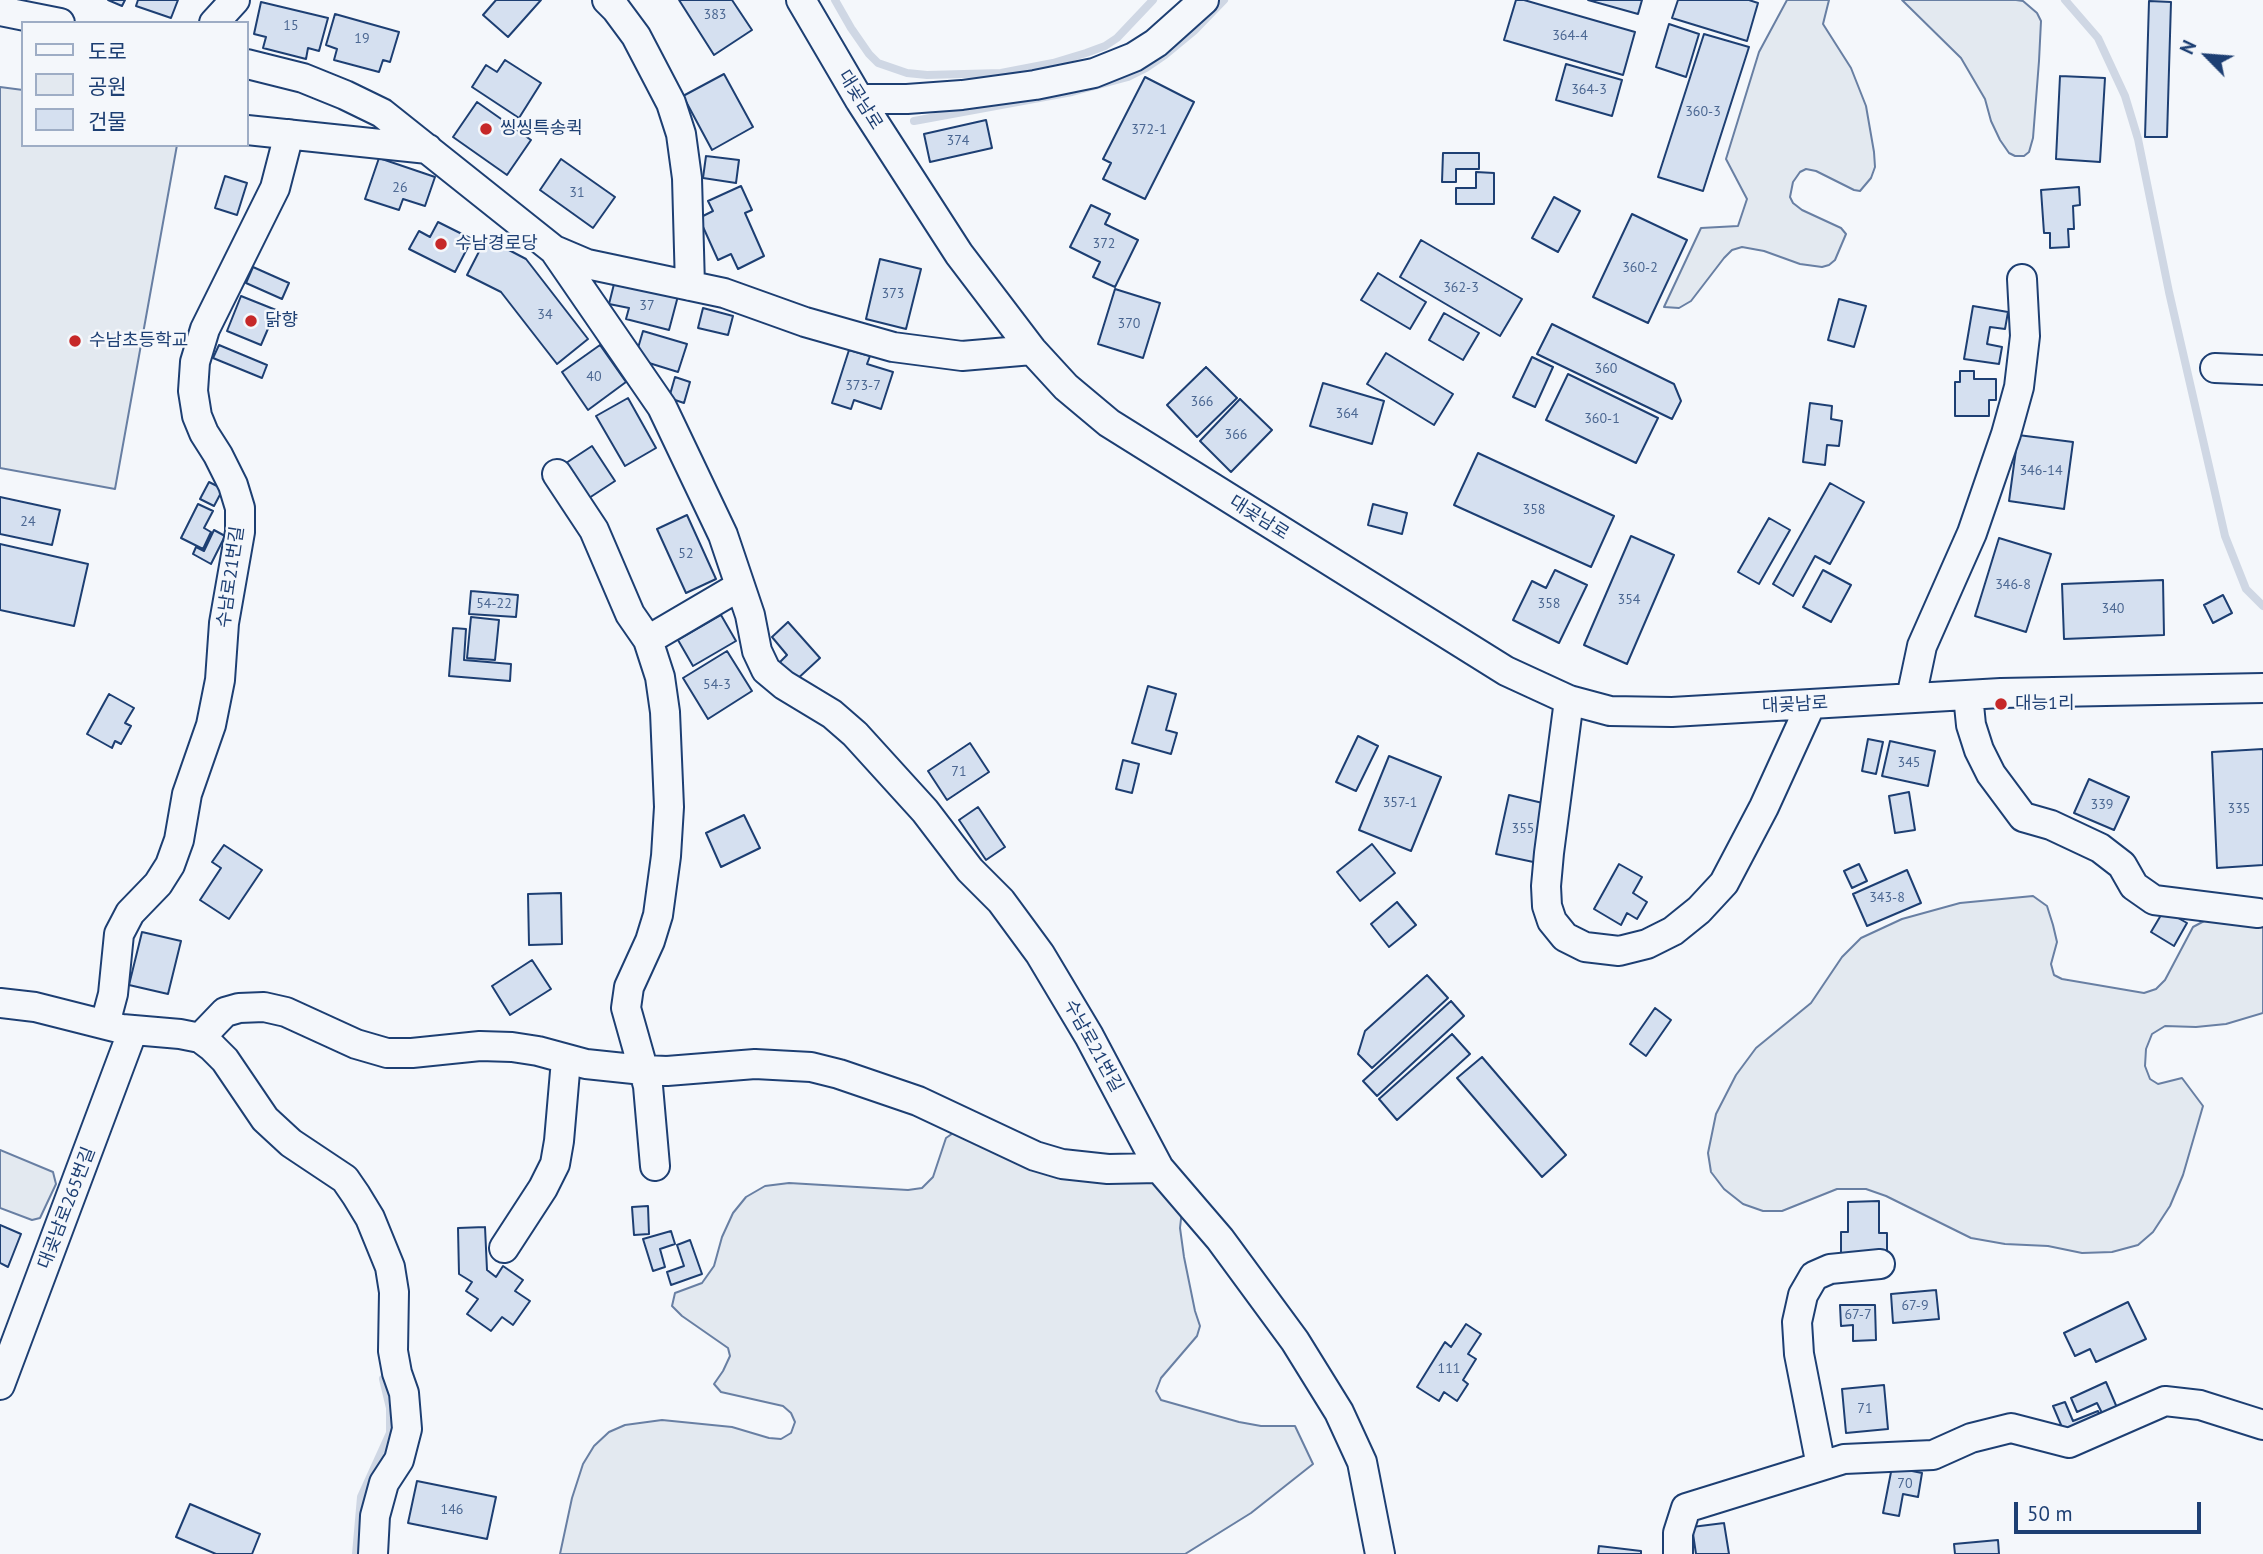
<!DOCTYPE html>
<meta charset="utf-8">
<style>
body{margin:0}
#map{position:relative;width:2263px;height:1554px;overflow:hidden;background:#f4f7fb;font-family:"PT Sans","Noto Sans KR",sans-serif}
canvas{display:block}
.legend{position:absolute;left:21px;top:21px;width:228px;height:126px;box-sizing:border-box;background:#f4f7fb;border:2px solid #9eadc5;margin:0;padding:9px 12px;list-style:none;font-size:21px;color:#1d3f73}
.legend li{display:flex;align-items:center;gap:14px;height:35px}
.legend b{width:35px;border:2px solid #9eadc5}
.north{position:absolute;left:2172px;top:21px;width:70px;height:70px;-webkit-text-stroke:5px #f4f7fb;paint-order:stroke;rotate:295deg;font-size:19px;font-weight:700;line-height:28px;text-align:center;color:#1d3f73}
.north::after{content:'';display:block;margin:auto;width:24px;height:32px;background:#1d3f73;clip-path:polygon(50% 0,100% 100%,50% 72%,0 100%)}
.scale{position:absolute;left:2014px;top:1502px;width:187px;height:32px;box-sizing:border-box;border:4px solid #1d3f73;border-top:0;padding-left:9px;font-size:21px;line-height:24px;white-space:nowrap;color:#1d3f73;-webkit-text-stroke:5px #f4f7fb;paint-order:stroke}
</style>
<div id="map">
<canvas width="2263" height="1554"></canvas>
<ul class="legend">
<li><b style="height:9px;background:#f4f7fb"></b>도로</li>
<li><b style="height:19px;background:#e3e9f0"></b>공원</li>
<li><b style="height:19px;background:#d5e0f0"></b>건물</li>
</ul>
<div class="north">N</div>
<div class="scale">50 m</div>
</div>
<script>
const ctx = document.querySelector('canvas').getContext('2d');
ctx.lineJoin = 'round';
function fillPath(path, color) { ctx.fillStyle = color; ctx.fill(path, 'evenodd'); }
const toPath = rows => new Path2D(rows.map(r => 'M' + r).join(''));
function trace(path, color, width, dash) { ctx.strokeStyle = color; ctx.lineWidth = width; ctx.lineCap = dash ? 'butt' : 'round'; ctx.setLineDash(dash || []); ctx.stroke(path); }
function label(font, color, halo, rows, align = 'center') {
  ctx.font = font + ' "PT Sans","Noto Sans KR",sans-serif'; ctx.lineWidth = 5; ctx.setLineDash([]); ctx.textBaseline = 'middle'; ctx.strokeStyle = halo; ctx.fillStyle = color; for (const [text, x, y, turn = 0] of rows) {
    ctx.save(); ctx.translate(x, y); ctx.rotate((+turn || 0) * Math.PI / 180); ctx.textAlign = isNaN(turn) ? turn : align; if (halo) ctx.strokeText(text, 0, 0); ctx.fillText(text, 0, 0); ctx.restore();
  }
}
const green = toPath([
 [1787,0,1829,0,1823,24,1851,68,1866,106,1874,152,1875,167,1871,178,1860,191,1854,190,1816,171,1806,169,1800,172,1793,182,1790,197,1793,203,1802,210,1841,228,1846,234,1835,260,1829,265,1822,267,1800,264,1764,251,1742,247,1732,250,1724,258,1691,301,1679,308,1664,307,1701,228,1738,226,1747,199,1726,159,1759,52,1787,0],
 [1902,0,2016,0,2023,1,2037,13,2041,21,2039,61,2033,138,2029,152,2024,156,2015,156,2009,153,2000,140,1991,121,1985,99,1961,58,1902,0],
 [0,87,23,90,23,145,177,145,115,489,0,468,0,87],
 [2033,896,2047,906,2053,925,2057,942,2051,964,2054,975,2062,979,2144,993,2156,989,2165,980,2193,927,2206,920,2263,924,2263,1013,2226,1024,2196,1027,2165,1026,2152,1034,2146,1049,2145,1066,2150,1079,2158,1084,2182,1078,2203,1106,2183,1175,2170,1206,2153,1232,2138,1245,2112,1252,2082,1253,2048,1246,2005,1244,1971,1238,1886,1196,1866,1189,1837,1189,1782,1211,1763,1211,1743,1204,1724,1189,1711,1172,1708,1153,1716,1114,1736,1075,1756,1048,1811,1003,1842,957,1861,938,1902,919,1960,903,2033,896],
 [956,1131,1141,1177,1158,1183,1182,1210,1180,1228,1184,1257,1195,1311,1200,1326,1197,1336,1161,1378,1156,1391,1161,1400,1239,1422,1261,1426,1295,1426,1313,1464,1251,1513,1185,1554,560,1554,572,1498,583,1464,594,1446,609,1432,625,1425,662,1420,732,1427,769,1438,781,1439,791,1433,795,1422,791,1413,783,1406,721,1392,714,1384,723,1371,730,1356,728,1348,682,1316,672,1306,675,1293,702,1283,714,1266,722,1237,733,1213,746,1197,765,1186,789,1183,908,1190,922,1188,933,1177,946,1138,956,1131],
 [0,1150,53,1172,56,1184,40,1218,32,1220,0,1208,0,1150]
]);
fillPath(green, '#e3e9f0');
trace(green, '#687fa3', 2);
trace(toPath([
 [835,0,851,28,869,54,878,63,907,73,927,75,1001,73,1053,63,1086,53,1105,46,1117,38,1153,0],
 [2065,0,2098,38,2125,96,2138,139,2169,292,2225,536,2246,589,2263,606],
 [914,121,1072,92,1128,77,1146,68,1165,55,1194,31,1224,0],
 [356,1554,361,1497,390,1433,390,1408,383,1379]
]), '#cfd7e4', 8);
const building = toPath([
 [108,0,125,0,122,6,108,0],
 [138,0,178,0,171,18,136,6,138,0],
 [496,0,541,0,508,37,483,15,496,0],
 [679,0,732,0,752,30,714,55,679,0],
 [1516,0,1524,0,1635,32,1623,75,1504,40,1516,0],
 [1588,0,1642,0,1638,14,1588,0],
 [1678,0,1749,0,1758,3,1747,41,1672,18,1678,0],
 [2149,1,2171,2,2167,137,2145,137,2149,1],
 [261,2,328,18,319,51,308,48,306,59,263,48,266,37,254,34,261,2],
 [335,14,399,32,390,62,383,60,379,72,334,60,337,49,326,45,335,14],
 [1669,24,1699,34,1686,77,1656,67,1669,24],
 [1704,34,1749,47,1703,191,1658,177,1704,34],
 [505,60,541,83,519,118,472,87,486,65,497,72,505,60],
 [1566,64,1622,80,1612,116,1556,100,1566,64],
 [724,74,753,127,712,150,683,96,724,74],
 [2060,76,2105,78,2100,162,2056,159,2060,76],
 [1145,77,1194,102,1145,199,1103,179,1111,163,1103,159,1145,77],
 [477,102,531,140,507,175,453,137,477,102],
 [986,120,992,148,930,162,924,134,986,120],
 [1443,153,1479,153,1479,169,1456,169,1456,182,1442,182,1443,153],
 [706,156,739,160,736,183,703,178,706,156],
 [379,158,435,177,425,206,403,199,399,210,365,199,379,158],
 [561,159,615,197,593,228,540,190,561,159],
 [1476,172,1494,173,1494,204,1456,204,1456,188,1476,188,1476,172],
 [225,176,247,183,237,215,215,208,225,176],
 [741,186,752,210,745,213,764,256,738,269,731,254,718,260,699,218,713,211,708,201,741,186],
 [2079,187,2080,205,2073,206,2074,229,2068,229,2069,247,2050,248,2050,233,2044,233,2041,190,2079,187],
 [1554,197,1580,211,1558,252,1532,238,1554,197],
 [1091,205,1110,214,1105,224,1138,240,1115,287,1093,277,1100,262,1070,247,1091,205],
 [1632,214,1687,240,1648,323,1593,297,1632,214],
 [438,222,472,239,455,272,409,249,419,231,430,237,438,222],
 [486,238,526,259,588,339,557,364,501,292,467,275,486,238],
 [1421,240,1522,299,1500,336,1400,277,1421,240],
 [880,259,921,269,906,329,866,319,880,259],
 [253,267,289,283,282,299,246,283,253,267],
 [1378,273,1426,302,1410,329,1361,300,1378,273],
 [615,280,678,296,669,330,626,319,629,308,609,304,615,280],
 [1115,289,1160,303,1143,358,1098,344,1115,289],
 [241,296,276,310,261,345,227,331,241,296],
 [1839,299,1866,306,1854,347,1828,340,1839,299],
 [1973,306,2008,312,2005,329,1990,327,1987,344,2002,347,1999,364,1964,359,1973,306],
 [703,308,733,316,728,335,698,328,703,308],
 [1444,313,1479,333,1463,360,1429,340,1444,313],
 [1552,324,1674,384,1681,401,1672,419,1537,354,1552,324],
 [643,331,687,344,678,372,649,363,638,348,643,331],
 [219,345,267,365,262,378,213,358,219,345],
 [600,345,626,382,588,410,562,372,600,345],
 [849,350,870,356,867,364,893,372,881,409,854,400,851,409,832,403,849,350],
 [1386,353,1453,394,1434,425,1367,384,1386,353],
 [1532,357,1553,367,1535,407,1513,397,1532,357],
 [1206,367,1237,398,1197,437,1167,405,1206,367],
 [1960,371,1974,371,1974,379,1996,379,1996,400,1989,400,1989,416,1955,416,1955,382,1960,382,1960,371],
 [1568,374,1658,418,1636,463,1546,420,1568,374],
 [675,377,690,382,684,403,669,398,675,377],
 [1323,383,1384,401,1372,444,1310,426,1323,383],
 [628,398,656,448,625,466,596,416,628,398],
 [1240,399,1272,430,1231,472,1200,441,1240,399],
 [1810,403,1832,406,1831,419,1842,421,1839,446,1827,445,1825,465,1803,462,1810,403],
 [2018,435,2073,442,2064,509,2009,501,2018,435],
 [592,446,615,481,586,500,563,465,592,446],
 [1478,453,1614,516,1591,567,1454,505,1478,453],
 [209,482,223,489,214,506,200,499,209,482],
 [1830,483,1864,502,1830,564,1815,556,1793,596,1773,584,1830,483],
 [0,497,60,510,52,545,0,534,0,497],
 [198,504,213,511,204,528,211,532,203,549,181,538,198,504],
 [1373,504,1407,513,1402,534,1368,525,1373,504],
 [687,515,716,579,686,593,657,529,687,515],
 [1769,518,1790,530,1759,584,1738,572,1769,518],
 [214,530,225,536,211,564,193,554,196,547,204,551,214,530],
 [1631,536,1674,555,1627,664,1584,645,1631,536],
 [1999,538,2051,554,2026,632,1975,616,1999,538],
 [0,544,88,564,74,626,0,610,0,544],
 [1555,570,1587,585,1559,643,1513,620,1532,581,1546,588,1555,570],
 [1823,570,1851,585,1831,622,1803,607,1823,570],
 [2163,580,2164,635,2064,639,2062,584,2163,580],
 [471,591,518,595,516,617,469,614,471,591],
 [2223,595,2232,613,2213,623,2204,605,2223,595],
 [721,615,736,641,693,666,678,640,721,615],
 [471,617,499,620,495,660,467,658,471,617],
 [788,622,820,658,794,682,778,664,787,655,772,637,788,622],
 [453,628,466,629,464,660,511,664,510,681,449,676,453,628],
 [727,651,752,691,708,719,683,678,727,651],
 [1148,686,1176,694,1166,730,1177,733,1171,754,1132,743,1148,686],
 [109,694,134,708,125,723,131,726,121,744,115,741,112,748,87,734,109,694],
 [1358,736,1378,746,1356,791,1336,782,1358,736],
 [1868,739,1883,742,1876,774,1862,771,1868,739],
 [1890,741,1935,751,1928,786,1882,776,1890,741],
 [970,743,989,772,947,800,928,771,970,743],
 [2263,749,2263,865,2217,868,2212,752,2263,749],
 [1389,756,1441,777,1411,851,1359,830,1389,756],
 [1123,760,1139,764,1132,793,1116,789,1123,760],
 [2089,779,2129,797,2114,830,2074,813,2089,779],
 [1909,792,1915,830,1895,833,1889,796,1909,792],
 [1509,795,1551,805,1538,863,1496,854,1509,795],
 [978,807,1005,847,986,860,959,820,978,807],
 [744,815,760,848,721,867,706,833,744,815],
 [1372,844,1395,873,1360,901,1337,872,1372,844],
 [224,845,262,870,229,919,200,900,221,868,212,862,224,845],
 [1619,864,1642,877,1633,893,1647,902,1637,919,1627,913,1621,925,1594,909,1619,864],
 [1859,864,1867,881,1852,888,1844,871,1859,864],
 [1907,870,1921,903,1867,926,1853,894,1907,870],
 [561,893,562,944,529,945,528,894,561,893],
 [1397,902,1416,925,1389,947,1371,924,1397,902],
 [2164,910,2187,923,2174,946,2151,932,2164,910],
 [142,932,181,941,168,994,129,985,142,932],
 [532,960,551,989,510,1015,492,986,532,960],
 [1427,975,1448,998,1372,1068,1358,1054,1365,1031,1427,975],
 [1451,1001,1464,1016,1377,1096,1363,1081,1451,1001],
 [1655,1008,1671,1020,1646,1056,1630,1044,1655,1008],
 [1452,1034,1470,1054,1397,1120,1379,1099,1452,1034],
 [1482,1057,1566,1155,1542,1177,1457,1078,1482,1057],
 [1879,1201,1879,1233,1887,1233,1887,1256,1841,1257,1841,1232,1848,1232,1848,1202,1879,1201],
 [648,1206,649,1234,634,1235,632,1207,648,1206],
 [0,1225,21,1234,8,1267,0,1263,0,1225],
 [485,1227,487,1270,496,1277,503,1266,523,1280,515,1291,530,1301,513,1325,502,1317,491,1331,467,1314,478,1299,466,1291,472,1282,459,1274,458,1228,485,1227],
 [671,1231,675,1244,660,1249,665,1267,653,1271,643,1239,671,1231],
 [690,1240,702,1274,671,1285,667,1272,684,1266,677,1245,690,1240],
 [1936,1290,1939,1319,1893,1323,1891,1294,1936,1290],
 [2128,1302,2146,1339,2096,1362,2090,1349,2075,1356,2064,1333,2128,1302],
 [1840,1305,1875,1305,1876,1340,1853,1341,1853,1325,1841,1326,1840,1305],
 [1466,1324,1481,1334,1468,1354,1476,1359,1463,1380,1468,1384,1457,1401,1444,1392,1439,1401,1417,1387,1445,1342,1451,1347,1466,1324],
 [2106,1382,2118,1410,2104,1417,2097,1403,2077,1412,2071,1398,2106,1382],
 [1884,1385,1888,1429,1846,1433,1842,1389,1884,1385],
 [2065,1402,2073,1421,2098,1411,2104,1424,2067,1439,2053,1406,2065,1402],
 [1892,1467,1922,1473,1918,1497,1903,1494,1899,1516,1883,1513,1892,1467],
 [417,1481,496,1497,487,1539,408,1523,417,1481],
 [190,1504,260,1534,252,1554,216,1554,176,1537,190,1504],
 [1724,1523,1729,1554,1696,1554,1692,1527,1724,1523],
 [1998,1540,1999,1554,1955,1554,1954,1544,1998,1540],
 [1599,1546,1641,1551,1641,1554,1598,1554,1599,1546]
]);
fillPath(building, '#d5e0f0');
trace(building, '#1d3f73', 2);
const minor = toPath([
 [607,0,616,9,636,36,671,103,681,134,687,178,690,286],
 [801,0,859,99,959,254,1032,350,1066,387,1109,423,1506,671,1569,700,1610,711,1672,712,2001,693,2263,688],
 [0,11,60,23],
 [214,23,235,0],
 [247,64,303,78,345,95,382,113,554,250,662,407,723,535,750,615,757,651,766,670,784,685,832,714,855,734,925,811,970,870,1001,901,1040,954,1089,1036,1159,1168,1220,1239,1295,1341,1339,1412,1362,1462,1380,1554],
 [859,99,907,99,962,95,1035,85,1094,73,1134,57,1156,43,1204,0],
 [247,130,428,149],
 [554,250,587,264,724,293,805,322,893,347,962,356,1032,350],
 [2215,368,2263,370],
 [557,474,594,530,630,614,648,640],
 [1968,695,1971,725,1979,750,1991,774,2023,817,2051,825,2100,848,2122,865,2134,886,2154,900,2258,913],
 [1911,698,1922,646,1972,533,2006,434,2019,387,2025,336,2022,279],
 [1569,700,1549,853,1546,886,1547,906,1552,921,1565,937,1585,947,1619,951,1647,944,1673,931,1699,910,1724,883,1764,807,1811,704],
 [0,1003,35,1007,122,1029,180,1034,200,1038,212,1047,225,1060,265,1119,291,1143,345,1179,356,1195,370,1218,390,1267,394,1292,393,1351,397,1373,404,1393,407,1429,399,1460,384,1483,375,1516,373,1554],
 [105,1024,113,994,119,934,130,913,158,884,170,865,179,840,187,794,211,725,220,680,224,623,240,532,240,508,233,485,218,455,204,433,197,416,193,391,195,362,205,329,275,188,289,134],
 [200,1038,225,1012,239,1008,264,1007,286,1012,356,1044,387,1053,412,1053,480,1046,512,1047,538,1051,586,1064,643,1070,667,1071,755,1064,811,1067,839,1074,918,1101,1035,1156,1062,1164,1108,1169,1159,1168],
 [655,1166,648,1086,626,1008,629,987,650,941,658,915,666,856,669,807,665,712,660,677,648,640,740,586],
 [504,1248,543,1188,555,1164,559,1141,566,1060],
 [0,1385,133,1030],
 [1821,1466,1799,1354,1797,1322,1803,1295,1814,1276,1830,1269,1880,1264],
 [1678,1554,1678,1533,1686,1508,1844,1459,1933,1455,1971,1438,2011,1428,2069,1443,2165,1401,2200,1405,2263,1425]
]);
trace(minor, '#1d3f73', 32);
trace(minor, '#f4f7fb', 28);
for (const [x, y, r, color] of [
 [486,129,7,"#c62828"],
 [441,244,7,"#c62828"],
 [251,321,7,"#c62828"],
 [75,341,7,"#c62828"],
 [2001,704,7,"#c62828"]
]) { const dot = new Path2D(); dot.arc(x, y, r, 0, 2 * Math.PI); ctx.fillStyle = color; ctx.fill(dot); trace(dot, '#f4f7fb', 2.5); }
label('14px', '#4b6792', null, [
 ["383",715,15],
 ["15",291,26],
 ["364-4",1570,36],
 ["19",362,39],
 ["364-3",1589,90],
 ["360-3",1703,112],
 ["372-1",1149,130],
 ["374",958,141],
 ["26",400,188],
 ["31",577,193],
 ["372",1104,244],
 ["360-2",1640,268],
 ["362-3",1461,288],
 ["373",893,294],
 ["37",647,306],
 ["34",545,315],
 ["370",1129,324],
 ["360",1606,369],
 ["40",594,377],
 ["373-7",863,386],
 ["366",1202,402],
 ["364",1347,414],
 ["360-1",1602,419],
 ["366",1236,435],
 ["346-14",2041,471],
 ["358",1534,510],
 ["24",28,522],
 ["52",686,554],
 ["346-8",2013,585],
 ["354",1629,600],
 ["54-22",494,604],
 ["358",1549,604],
 ["340",2113,609],
 ["54-3",717,685],
 ["345",1909,763],
 ["71",959,772],
 ["357-1",1400,803],
 ["339",2102,805],
 ["335",2239,809],
 ["355",1523,829],
 ["343-8",1887,898],
 ["67-9",1915,1306],
 ["67-7",1858,1315],
 ["111",1449,1369],
 ["71",1865,1409],
 ["70",1905,1484],
 ["146",452,1510]
]);
label('18px', '#1d3f73', '#f4f7fb', [
 ["대곶남로",860,100,58],
 ["대곶남로",1259,518,32],
 ["수남로21번길",231,577,-82],
 ["대곶남로",1795,705,-3],
 ["수남로21번길",1093,1046,61],
 ["대곶남로265번길",67,1208,-69]
]);
label('18px', '#1d3f73', '#f4f7fb', [
 ["씽씽특송퀵",500,129],
 ["수남경로당",455,244],
 ["닭향",265,321],
 ["수남초등학교",89,341],
 ["대능1리",2015,704]
], 'left');
</script>
